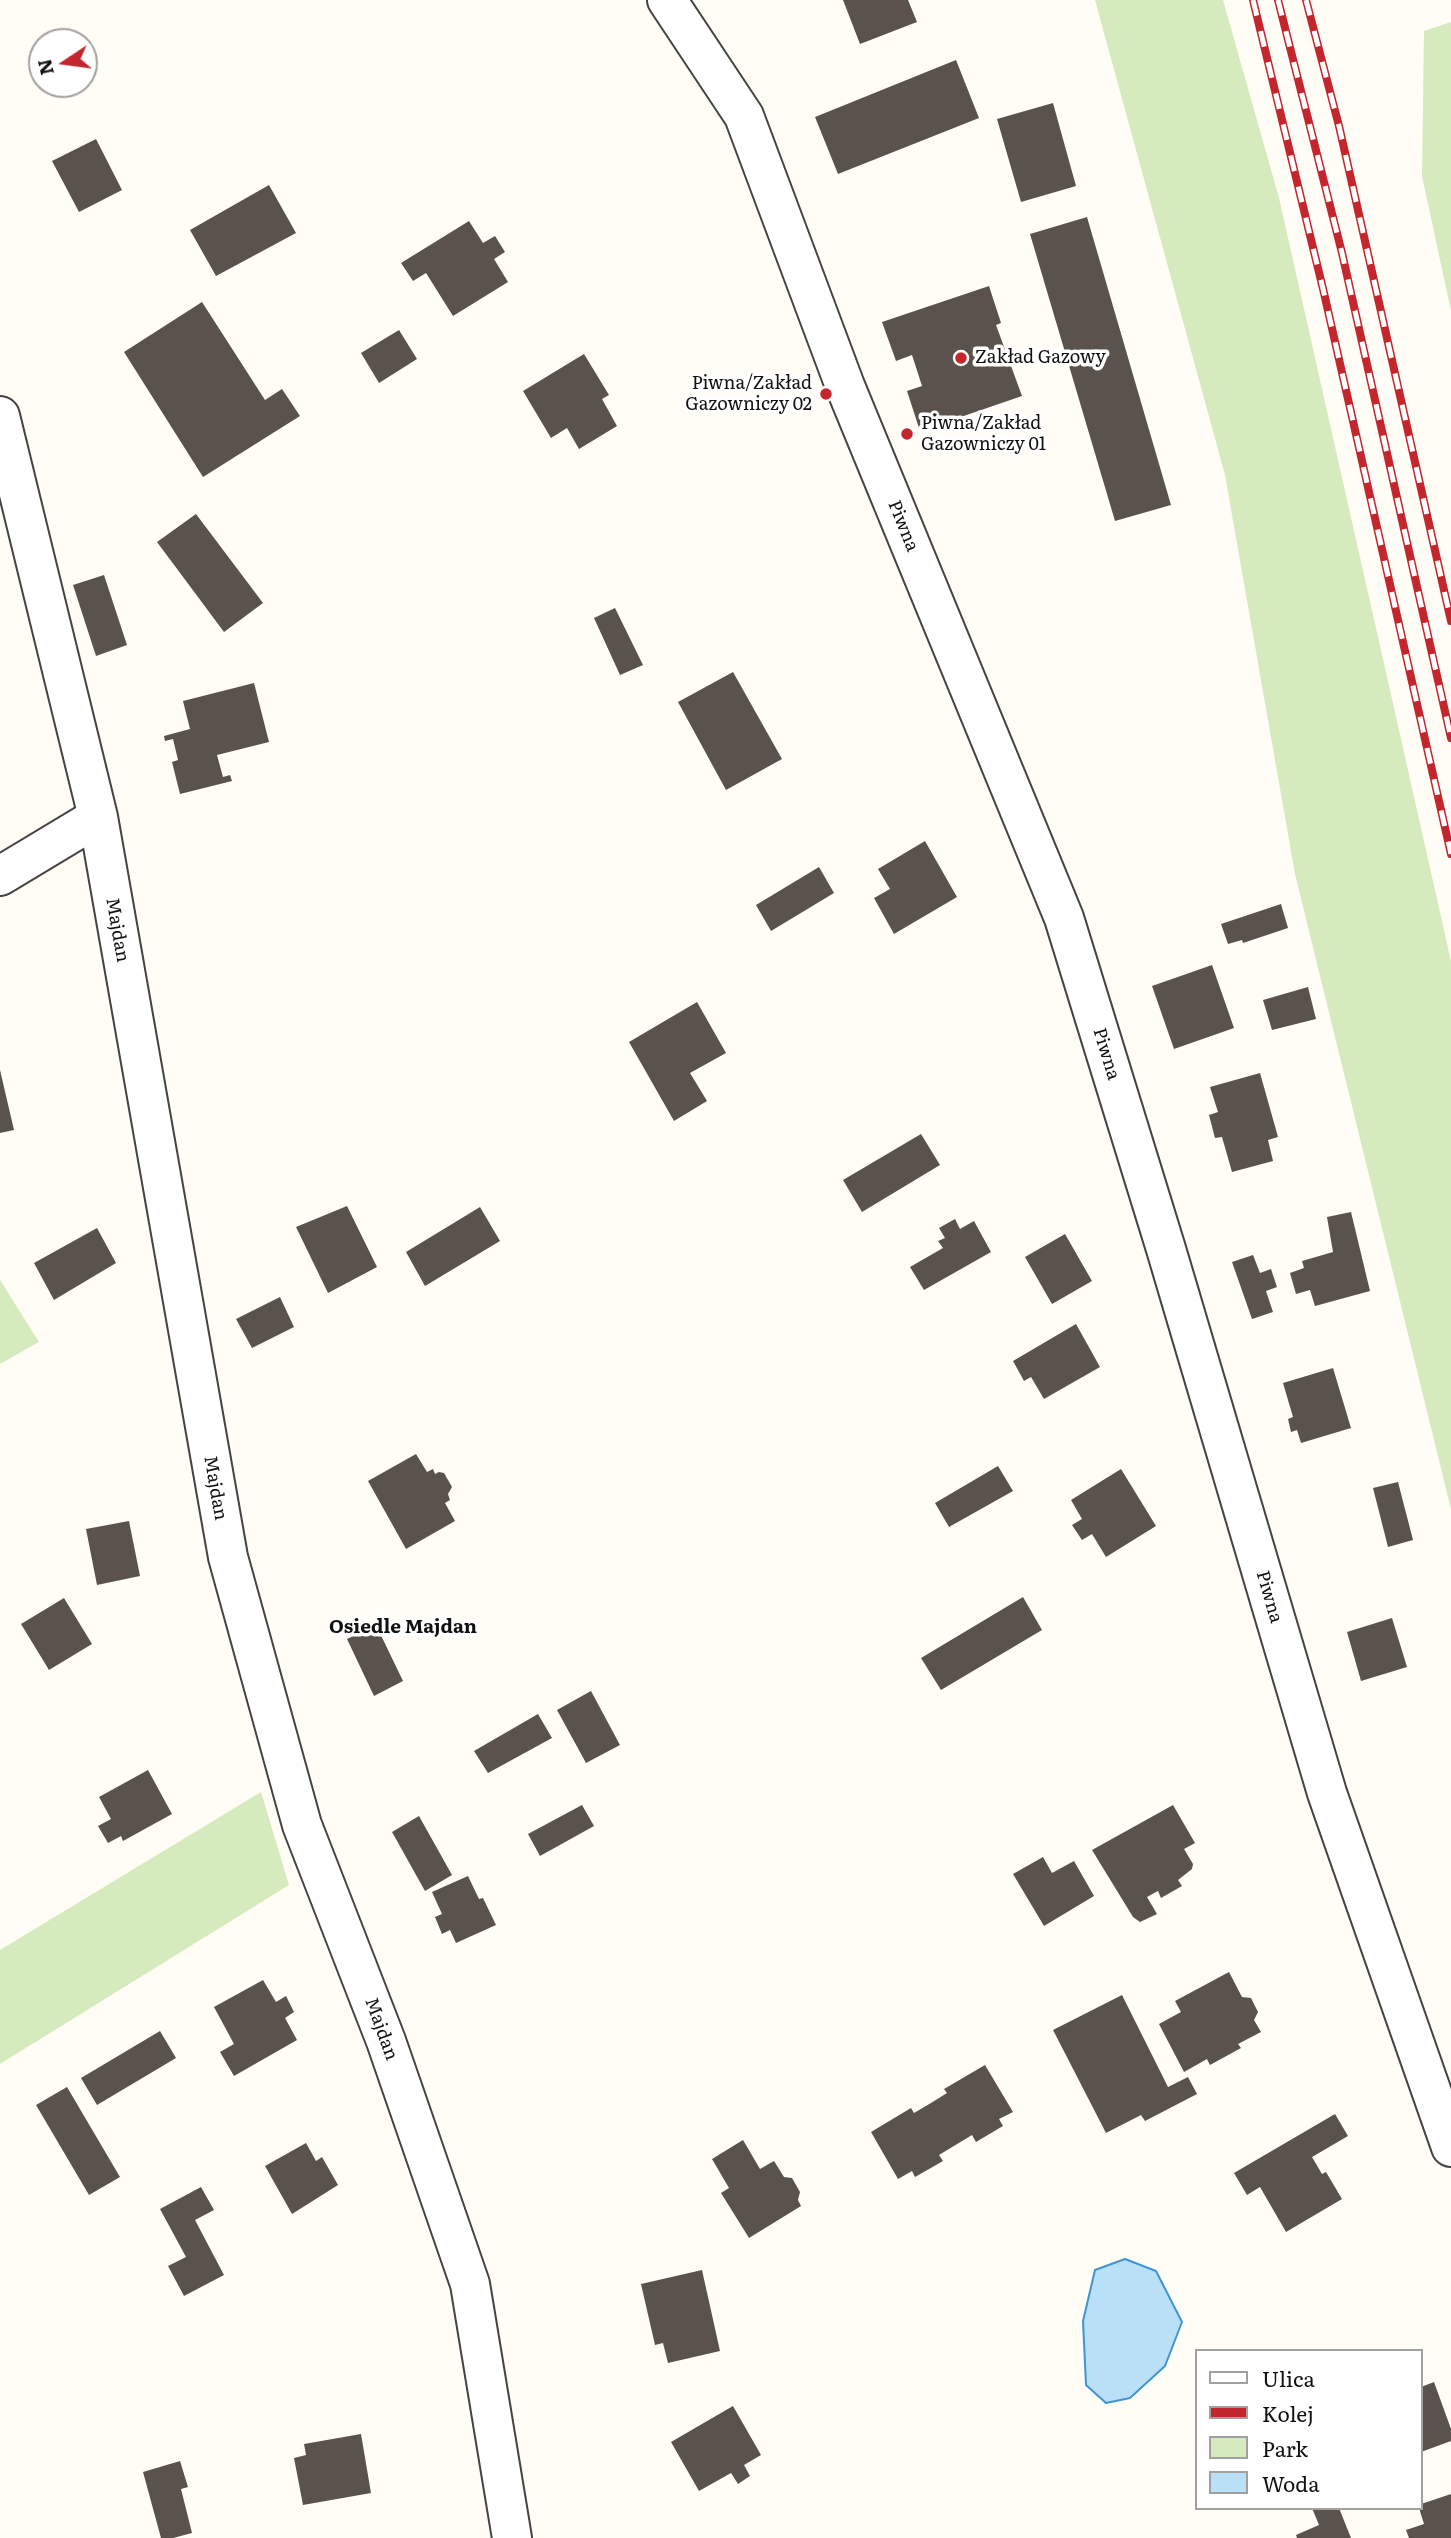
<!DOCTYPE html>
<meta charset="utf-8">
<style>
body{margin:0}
#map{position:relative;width:1451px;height:2538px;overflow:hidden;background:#fffdf5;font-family:Literata,serif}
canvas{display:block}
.legend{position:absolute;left:1195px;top:2349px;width:228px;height:161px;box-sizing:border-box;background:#fff;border:2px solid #a0a0a0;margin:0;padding:9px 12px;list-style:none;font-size:21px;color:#111}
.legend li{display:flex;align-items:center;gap:14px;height:35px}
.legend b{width:35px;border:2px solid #a0a0a0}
.north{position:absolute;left:28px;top:28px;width:70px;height:70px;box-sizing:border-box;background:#fff;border:2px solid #a0a0a0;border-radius:50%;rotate:257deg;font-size:19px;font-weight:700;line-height:28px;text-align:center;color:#111}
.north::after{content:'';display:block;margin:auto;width:24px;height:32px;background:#c4262e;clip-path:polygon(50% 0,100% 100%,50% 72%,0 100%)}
</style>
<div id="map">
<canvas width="1451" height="2538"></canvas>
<ul class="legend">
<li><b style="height:9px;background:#fff"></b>Ulica</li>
<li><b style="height:9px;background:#c4262e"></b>Kolej</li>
<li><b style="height:19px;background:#d5ebbd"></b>Park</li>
<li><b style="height:19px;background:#b9e0f7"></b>Woda</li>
</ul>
<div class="north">N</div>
</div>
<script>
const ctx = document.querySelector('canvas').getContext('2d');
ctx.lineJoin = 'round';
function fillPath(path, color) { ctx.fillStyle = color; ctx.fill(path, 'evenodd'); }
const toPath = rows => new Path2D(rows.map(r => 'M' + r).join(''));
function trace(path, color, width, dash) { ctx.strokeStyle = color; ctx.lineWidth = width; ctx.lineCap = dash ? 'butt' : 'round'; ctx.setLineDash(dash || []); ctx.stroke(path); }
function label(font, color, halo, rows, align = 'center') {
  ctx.font = font + ' Literata,serif'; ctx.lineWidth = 7; ctx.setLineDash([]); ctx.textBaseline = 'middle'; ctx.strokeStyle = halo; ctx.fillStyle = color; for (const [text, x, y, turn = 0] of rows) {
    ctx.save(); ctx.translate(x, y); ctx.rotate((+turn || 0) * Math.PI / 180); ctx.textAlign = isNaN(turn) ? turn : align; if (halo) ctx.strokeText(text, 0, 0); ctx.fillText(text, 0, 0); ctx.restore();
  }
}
fillPath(toPath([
 [1095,0,1223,0,1279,198,1451,961,1451,1509,1295,874,1225,475],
 [1451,22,1451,311,1422,176,1424,31],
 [0,1280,39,1342,0,1364],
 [261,1792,289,1885,0,2064,0,1950]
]), '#d5ebbd');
const water = toPath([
 [1125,2259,1156,2271,1182,2322,1165,2366,1130,2398,1106,2403,1086,2385,1083,2321,1095,2270,1125,2259]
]);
fillPath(water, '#b9e0f7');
trace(water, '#3f96cf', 2);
fillPath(toPath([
 [843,0,908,0,917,22,860,44],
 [956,60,979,118,838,174,815,117],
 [1053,103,1076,186,1021,202,997,119],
 [96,139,122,190,79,212,52,161],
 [269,185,296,233,216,276,190,230],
 [1087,217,1171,505,1115,521,1030,234],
 [469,221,483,243,495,236,505,252,494,259,508,282,453,316,426,273,413,281,401,263],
 [989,286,1001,323,996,325,1022,396,920,431,907,391,922,386,912,355,896,361,882,322],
 [202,302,265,400,282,389,300,416,203,477,124,352],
 [399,330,417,359,379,383,361,353],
 [584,354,609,395,602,399,617,426,579,449,567,428,551,438,523,391],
 [196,514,263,603,224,632,157,542],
 [104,575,127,645,96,656,73,585],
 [615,608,643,665,620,675,594,618],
 [733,672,782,759,726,790,678,702],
 [254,683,269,742,217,755,223,777,230,775,232,781,180,794,172,762,178,760,173,739,165,741,164,736,190,729,183,701],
 [925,841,957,897,894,934,874,898,890,889,878,869],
 [819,867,834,893,771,931,756,905],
 [1281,904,1288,928,1243,943,1242,940,1228,944,1221,924],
 [1212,965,1234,1028,1174,1049,1152,986],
 [1308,987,1316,1019,1272,1030,1263,1000],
 [697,1002,726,1053,690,1073,707,1101,674,1121,629,1042],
 [0,1070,14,1130,0,1133],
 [1260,1073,1278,1137,1268,1140,1273,1161,1232,1172,1222,1137,1215,1138,1209,1115,1218,1112,1210,1087],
 [921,1134,940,1165,862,1212,843,1180],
 [347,1206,377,1267,328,1293,296,1227],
 [480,1207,500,1241,425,1286,406,1252],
 [1351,1212,1370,1291,1315,1306,1310,1290,1296,1294,1290,1273,1304,1268,1302,1261,1333,1252,1327,1217],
 [955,1219,960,1229,974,1221,991,1252,924,1290,910,1267,943,1248,938,1241,945,1238,939,1228],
 [97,1228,116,1263,54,1300,34,1263],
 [1065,1234,1092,1281,1052,1304,1025,1257],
 [1253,1255,1260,1273,1271,1269,1277,1287,1266,1291,1273,1312,1252,1319,1232,1262],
 [280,1297,294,1327,252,1348,236,1319],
 [1076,1324,1100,1367,1044,1399,1031,1377,1024,1381,1013,1361],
 [1333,1368,1351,1428,1301,1443,1297,1430,1291,1432,1288,1419,1293,1417,1283,1383],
 [416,1454,427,1472,433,1469,435,1474,439,1472,444,1473,452,1487,448,1494,450,1500,445,1503,455,1521,406,1549,368,1481],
 [998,1466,1013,1491,949,1527,935,1503],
 [1121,1469,1156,1526,1106,1557,1092,1534,1082,1540,1072,1525,1082,1519,1071,1500],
 [1398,1482,1413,1540,1388,1547,1373,1488],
 [129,1521,140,1576,97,1585,86,1529],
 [1023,1597,1042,1630,941,1690,921,1658],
 [64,1598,92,1644,49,1670,21,1624],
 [1392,1618,1407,1667,1361,1681,1347,1632],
 [376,1625,403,1681,374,1696,347,1639],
 [591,1691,620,1745,586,1763,557,1710],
 [538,1714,552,1738,488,1773,474,1751],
 [148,1770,172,1814,123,1841,121,1836,108,1843,98,1826,111,1819,99,1797],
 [582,1805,594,1826,540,1856,528,1834],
 [1173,1805,1195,1843,1184,1849,1193,1864,1192,1869,1178,1880,1182,1886,1161,1898,1158,1891,1147,1897,1157,1914,1140,1922,1133,1917,1092,1850],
 [419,1816,452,1875,425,1891,392,1832],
 [1043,1857,1052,1873,1074,1861,1094,1896,1044,1926,1013,1874],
 [468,1876,479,1899,483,1898,496,1925,456,1943,450,1930,442,1934,435,1917,442,1914,432,1892],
 [1229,1972,1242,1997,1251,1998,1258,2012,1254,2020,1261,2032,1238,2044,1241,2048,1210,2065,1207,2059,1184,2072,1159,2024,1181,2012,1175,2001],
 [263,1980,276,2002,286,1996,294,2012,285,2018,297,2040,234,2076,220,2052,234,2044,214,2007],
 [1122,1995,1168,2087,1188,2077,1197,2094,1145,2121,1141,2115,1106,2133,1053,2030],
 [160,2031,176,2058,97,2105,81,2078],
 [985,2065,1013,2112,999,2119,1003,2126,976,2142,972,2135,939,2155,943,2161,915,2177,912,2171,898,2179,871,2132,911,2108,914,2113,931,2103,947,2093,944,2089],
 [67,2087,120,2177,89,2195,36,2105],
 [1335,2114,1348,2136,1312,2157,1322,2174,1326,2172,1342,2199,1286,2232,1260,2187,1247,2195,1234,2173],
 [743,2140,760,2169,774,2161,784,2177,792,2178,800,2192,798,2200,801,2206,749,2238,721,2193,729,2188,712,2159],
 [306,2143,316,2161,322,2157,338,2185,292,2214,265,2166],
 [201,2187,214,2210,195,2220,224,2275,184,2296,168,2266,186,2257,160,2209],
 [702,2270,720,2351,668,2363,663,2343,655,2345,641,2284],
 [1434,2382,1451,2429,1451,2441,1421,2452,1421,2387],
 [733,2406,761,2455,744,2465,750,2476,738,2484,731,2473,699,2491,671,2442],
 [361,2434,371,2493,303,2505,294,2458,306,2455,304,2444],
 [180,2461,188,2487,181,2489,192,2533,173,2538,161,2538,143,2472],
 [1451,2494,1451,2538,1409,2538,1406,2530,1424,2524,1419,2508,1421,2508,1421,2504],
 [1312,2508,1339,2508,1351,2538,1297,2538,1296,2535,1319,2525]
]), '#5a524d');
const minor = toPath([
 [667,0,744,116,845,386,1064,918,1166,1249,1327,1793,1451,2147],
 [0,416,98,817,228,1557,302,1825,386,2041,470,2284,512,2538],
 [0,876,98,817]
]);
trace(minor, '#444', 42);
trace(minor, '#fff', 38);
const rail = toPath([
 [1253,0,1324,293,1451,854],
 [1278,0,1342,253,1451,738],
 [1306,0,1339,126,1451,621]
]);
trace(rail, '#c4262e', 8);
trace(rail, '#fff', 5, [16]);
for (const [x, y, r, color] of [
 [961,358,7,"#c4262e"],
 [826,394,7,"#c4262e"],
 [907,434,7,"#c4262e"]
]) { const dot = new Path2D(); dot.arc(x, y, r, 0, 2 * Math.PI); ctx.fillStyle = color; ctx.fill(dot); trace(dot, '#fff', 2.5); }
label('18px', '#111', '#fff', [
 ["Zakład Gazowy",975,358],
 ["Piwna/Zakład",812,384,"right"],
 ["Gazowniczy 02",812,405,"right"],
 ["Piwna/Zakład",921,424],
 ["Gazowniczy 01",921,445]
], 'left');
label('18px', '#111', '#fff', [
 ["Piwna",903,526,68],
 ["Majdan",117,930,80],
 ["Piwna",1106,1054,73],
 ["Majdan",215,1488,80],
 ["Piwna",1269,1597,74],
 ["Majdan",381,2029,70]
]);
label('bold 19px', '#111', '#fff', [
 ["Osiedle Majdan",403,1627]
]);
</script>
